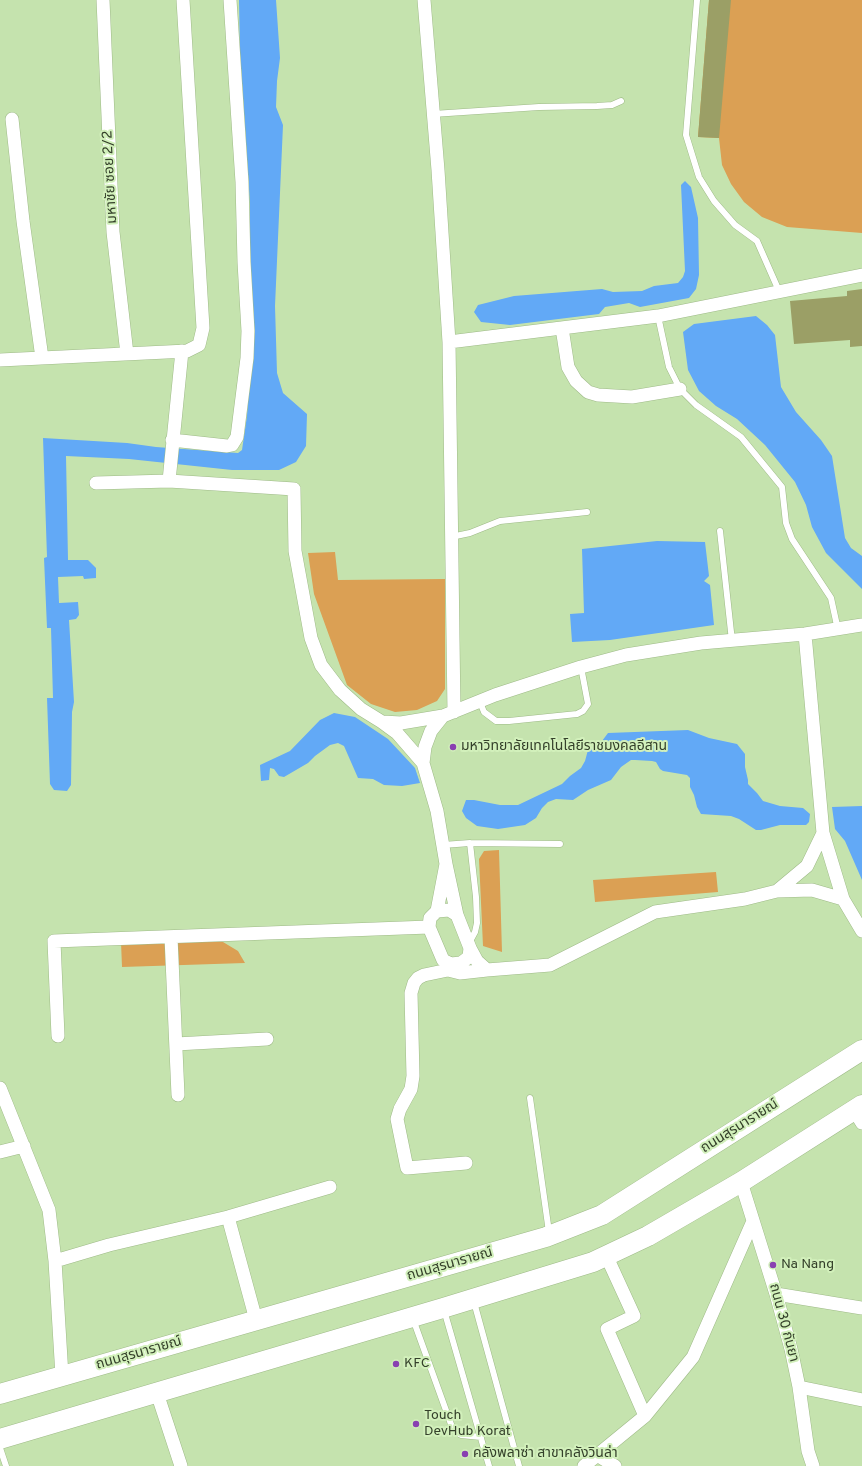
<!DOCTYPE html>
<meta charset="utf-8">
<style>
body{margin:0}
canvas{display:block;background:#c5e3ae}
</style>
<canvas width="862" height="1466"></canvas>
<script>
const ctx = document.querySelector('canvas').getContext('2d');
ctx.lineJoin = 'round';
function fillPath(path, color) { ctx.fillStyle = color; ctx.fill(path, 'evenodd'); }
const toPath = rows => new Path2D(rows.map(r => 'M' + r).join(''));
function trace(path, color, width, dash) { ctx.strokeStyle = color; ctx.lineWidth = width; ctx.lineCap = dash ? 'butt' : 'round'; ctx.setLineDash(dash || []); ctx.stroke(path); }
function label(font, color, halo, rows, align = 'center') {
  ctx.font = font + ' Overpass,"Noto Sans Thai",sans-serif'; ctx.lineWidth = 4; ctx.setLineDash([]); ctx.textBaseline = 'middle'; ctx.strokeStyle = halo; ctx.fillStyle = color; for (const [text, x, y, turn = 0] of rows) {
    ctx.save(); ctx.translate(x, y); ctx.rotate((+turn || 0) * Math.PI / 180); ctx.textAlign = isNaN(turn) ? turn : align; if (halo) ctx.strokeText(text, 0, 0); ctx.fillText(text, 0, 0); ctx.restore();
  }
}
fillPath(toPath([
 [709,0,862,0,862,233,787,227,762,217,744,202,731,184,722,165,719,138,698,137],
 [335,552,338,580,445,579,445,689,437,701,417,710,395,712,371,704,347,685,314,594,308,553],
 [499,850,502,952,483,946,479,859,484,851],
 [716,872,718,892,595,902,593,880],
 [206,938,223,942,238,951,245,963,122,967,121,942]
]), '#dba054');
fillPath(toPath([
 [239,0,276,0,280,58,277,81,276,107,283,125,275,306,277,373,283,393,307,414,306,446,296,462,279,470,232,470,129,459,66,456,68,560,88,560,96,568,96,578,84,579,83,576,58,577,59,603,78,602,79,615,76,619,69,620,74,702,72,712,71,785,67,791,54,790,50,784,47,698,53,698,51,628,47,628,44,558,47,557,43,438,127,443,156,447,238,453,242,450,247,416,249,384,249,256,250,204,240,53],
 [685,181,691,187,698,218,699,275,696,289,689,298,640,307,629,303,605,307,599,314,510,325,481,322,474,312,478,305,514,296,602,289,613,292,642,291,654,286,678,283,683,277,685,271,681,185],
 [756,316,767,325,775,335,781,387,796,412,821,440,832,456,845,538,851,548,862,556,862,589,826,553,812,527,806,505,795,482,765,445,737,419,716,406,699,391,688,370,683,332,694,324],
 [657,541,705,542,709,576,704,581,710,585,714,625,610,640,572,642,570,614,584,613,582,549],
 [334,713,355,717,388,739,415,768,420,783,402,786,384,785,373,779,358,778,344,746,338,743,330,745,315,756,308,763,284,777,279,776,274,769,270,768,269,780,261,781,260,765,290,751,320,720],
 [688,730,709,738,737,744,745,754,745,767,748,780,748,784,757,793,763,801,780,806,803,808,810,814,809,822,806,825,780,825,761,830,756,830,739,819,731,816,701,814,697,807,694,795,690,787,690,778,687,775,663,771,660,769,656,762,652,761,635,760,631,760,621,767,611,780,588,790,573,800,556,799,548,802,542,808,536,818,525,825,498,829,477,826,466,818,462,811,466,800,474,800,500,805,518,805,562,784,570,776,581,768,585,761,588,750,602,741,608,733],
 [862,806,862,880,845,841,835,829,832,807]
]), '#62a9f6');
fillPath(toPath([
 [709,0,731,0,719,138,698,137],
 [862,289,862,346,850,347,850,340,794,344,790,301,847,296,847,291]
]), '#9b9f66');
const lane = toPath([
 [697,0,686,135,699,177,714,201,735,225,757,241,779,291],
 [433,114,539,107,597,106,612,105,621,101],
 [658,316,669,367,680,389,696,405,741,437,782,487,786,523,792,539,831,598,838,630],
 [720,531,732,641],
 [451,537,470,533,500,521,587,512],
 [480,702,484,712,496,721,509,721,577,714,583,711,588,704,581,667],
 [470,843,560,844],
 [443,845,470,843,476,897,477,923,475,932,469,943],
 [530,1098,549,1232],
 [474,1302,519,1466],
 [444,1310,489,1466],
 [413,1319,452,1427,456,1432,461,1435,481,1437],
 [0,1448,6,1466]
]);
const street = toPath([
 [103,0,113,232,127,354],
 [424,0,438,170,449,342,454,712],
 [12,119,23,221,42,358],
 [562,328,568,367,576,381,588,392,598,395,632,397,680,389],
 [449,342,658,316,862,275],
 [0,360,187,351,199,345,203,328,183,0],
 [172,440,227,446,232,445,237,437,247,358,248,331,244,262,242,182,230,0],
 [169,481,182,351],
 [96,483,169,481,294,489,295,551,311,638,321,665,340,690,361,709,382,722],
 [805,634,823,833,843,899,862,931],
 [443,716,495,695,581,667,626,655,701,643,805,634,862,625],
 [423,763,425,747,431,731,443,716,401,723,382,722,397,733,423,763,437,811,446,864],
 [777,891,807,866,823,833],
 [449,910,457,915,470,948,469,957,461,963,451,964,443,960,429,927,430,918,437,911,449,910],
 [437,911,446,864,457,915],
 [171,937,178,1095],
 [446,965,448,970,460,973,487,970,477,961,470,948],
 [448,970,424,975,418,978,414,983,411,993,413,1076,411,1089,400,1109,397,1119,407,1168,466,1163],
 [487,970,550,965,655,912,745,899,777,891,812,890,843,899],
 [58,1036,54,941,429,927],
 [176,1044,267,1039],
 [0,1088,49,1210,55,1261,62,1376],
 [854,1110,862,1123],
 [0,1152,24,1146],
 [741,1182,776,1294,791,1349,799,1387,808,1451,813,1466],
 [228,1217,256,1320],
 [606,1255,634,1316,607,1329,645,1416],
 [55,1261,109,1245,228,1217,330,1187],
 [776,1294,862,1308],
 [799,1387,862,1400],
 [157,1393,181,1466],
 [597,1455,615,1466],
 [584,1466,645,1416,693,1357,753,1221]
]);
const primary = toPath([
 [0,1394,546,1237,602,1215,862,1050],
 [0,1439,443,1308,593,1262,648,1236,741,1182,862,1105]
]);
trace(lane, '#9eba87', 7);
trace(street, '#9eba87', 14);
trace(primary, '#9eba87', 21);
trace(lane, '#fff', 6);
trace(street, '#fff', 13);
trace(primary, '#fff', 20);
for (const [x, y, r, color] of [
 [453,747,4,"#893fb1"],
 [773,1265,4,"#893fb1"],
 [396,1364,4,"#893fb1"],
 [416,1424,4,"#893fb1"],
 [465,1454,4,"#893fb1"]
]) { const dot = new Path2D(); dot.arc(x, y, r, 0, 2 * Math.PI); ctx.fillStyle = color; ctx.fill(dot); trace(dot, '#d2f0bb', 1.5); }
label('14px', '#34402a', '#d2f0bb', [
 ["มหาชัย ซอย 2/2",111,177,-93],
 ["ถนนสุรนารายณ์",740,1127,-32],
 ["ถนนสุรนารายณ์",450,1265,-16],
 ["ถนน 30 กันยา",783,1323,75],
 ["ถนนสุรนารายณ์",139,1354,-16]
]);
label('14px', '#34402a', '#d2f0bb', [
 ["มหาวิทยาลัยเทคโนโลยีราชมงคลอีสาน",461,747],
 ["Na Nang",781,1265],
 ["KFC",404,1364],
 ["Touch",424,1416],
 ["DevHub Korat",424,1432],
 ["คลังพลาซ่า สาขาคลังวินล่า",473,1454]
], 'left');
</script>
